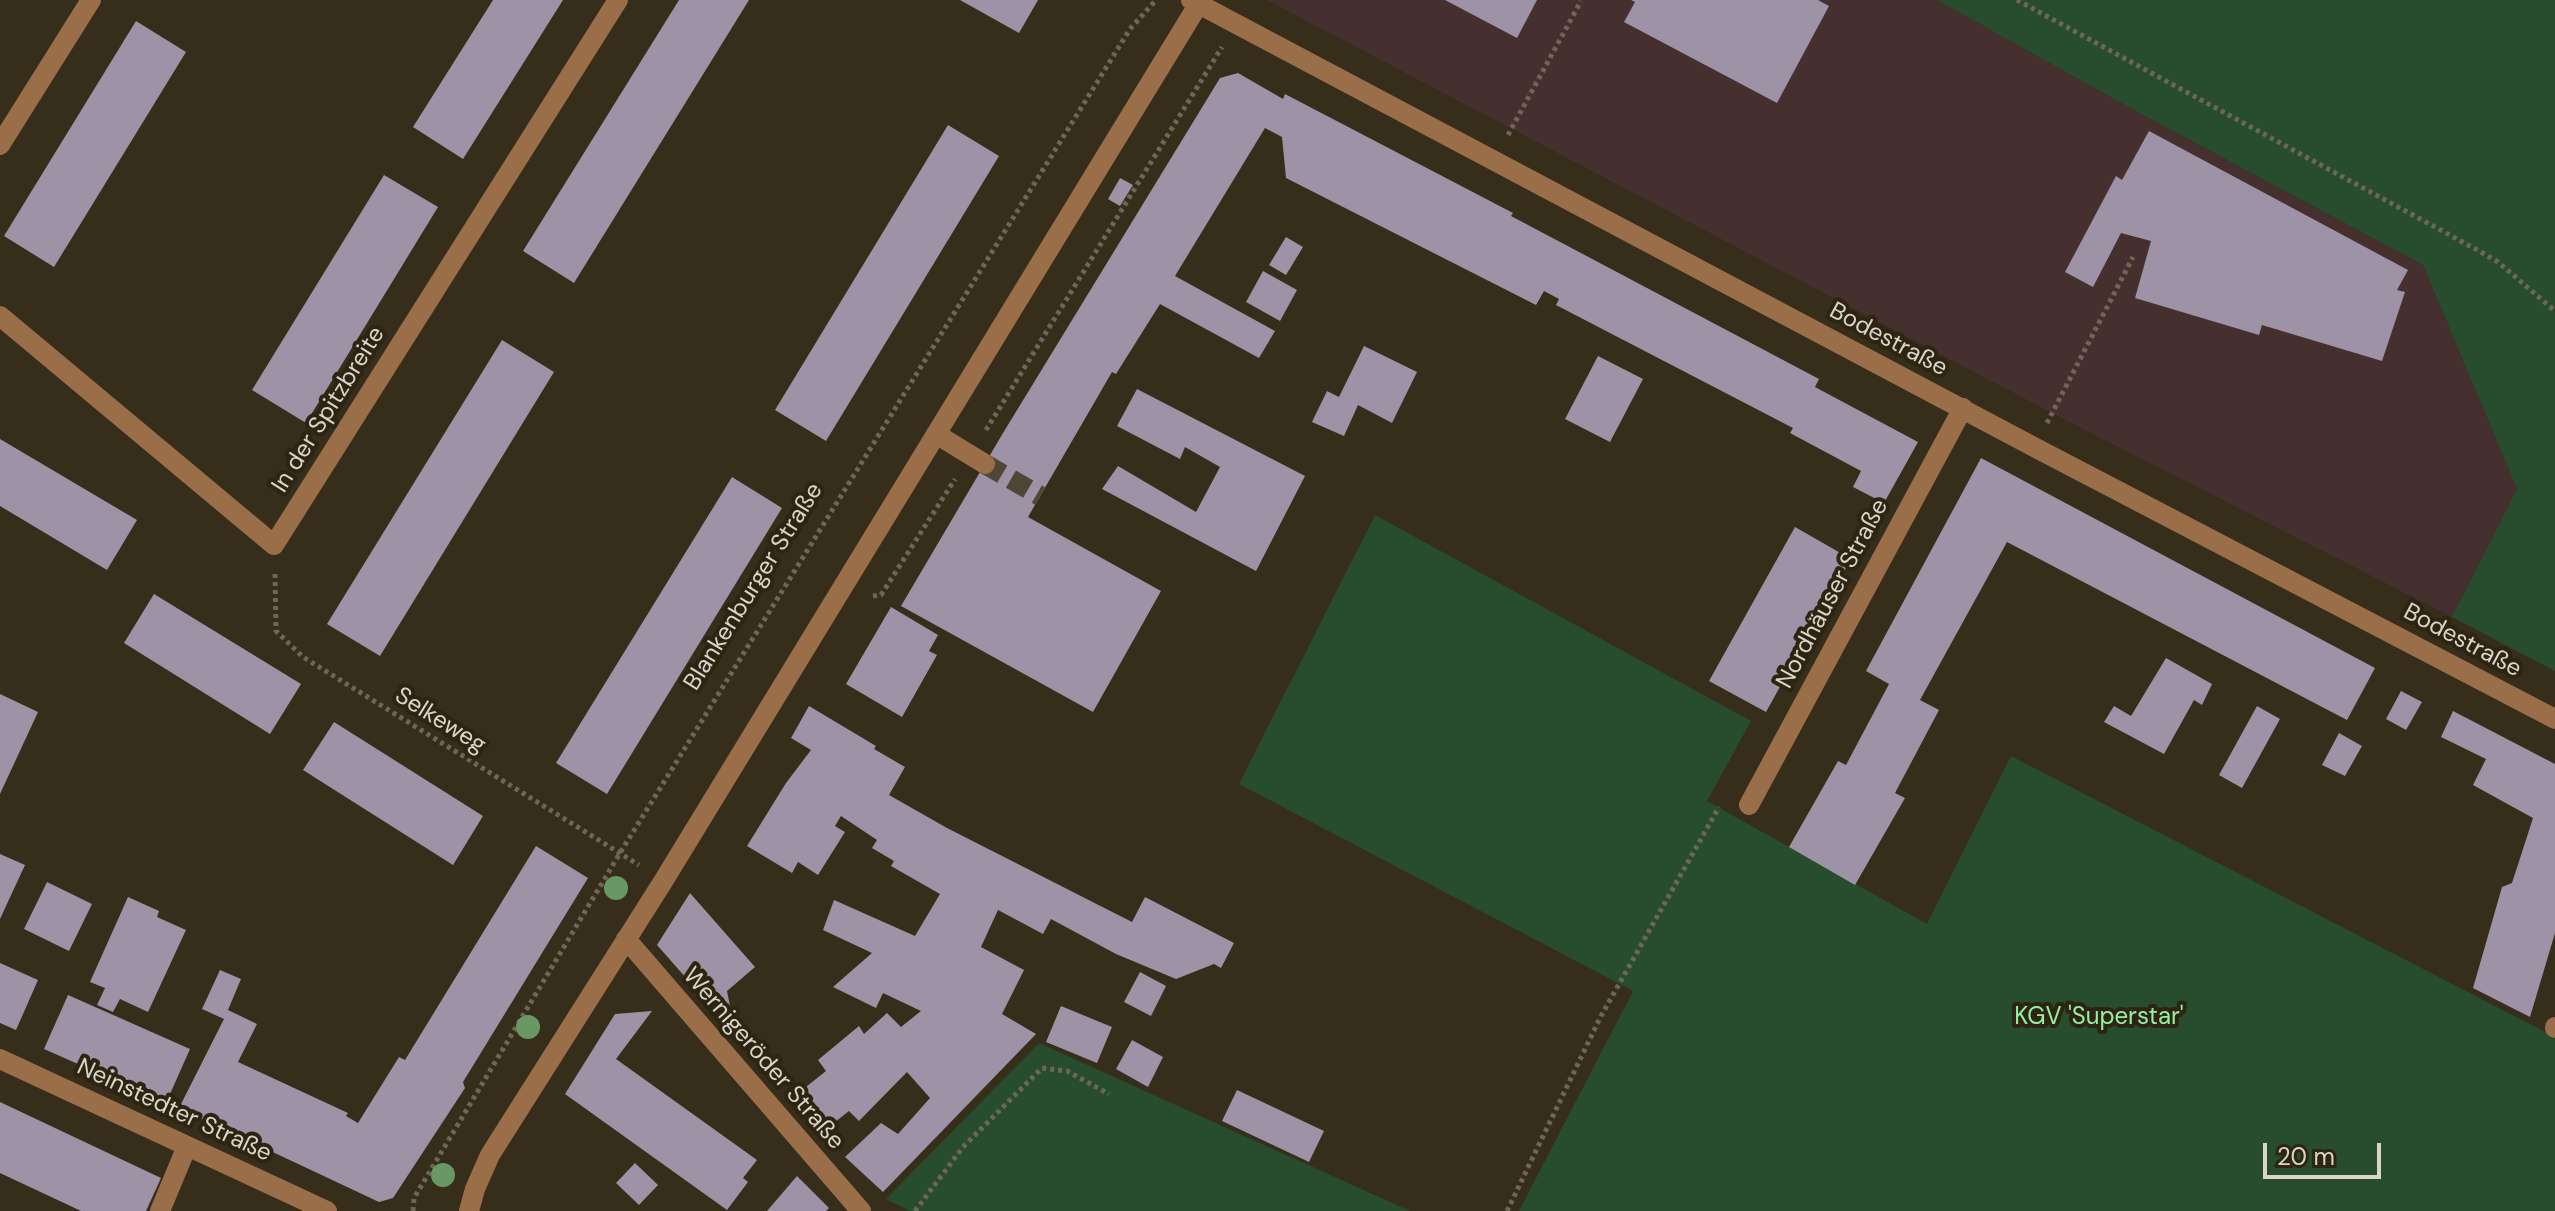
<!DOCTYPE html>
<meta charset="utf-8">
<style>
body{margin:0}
#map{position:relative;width:2555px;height:1211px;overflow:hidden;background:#372d1b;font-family:"DM Sans",sans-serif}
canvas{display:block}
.scale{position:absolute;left:2263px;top:1143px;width:118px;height:36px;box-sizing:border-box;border:4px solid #dad4c9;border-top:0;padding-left:10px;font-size:24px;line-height:28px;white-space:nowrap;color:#dad4c9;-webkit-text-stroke:6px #2d2412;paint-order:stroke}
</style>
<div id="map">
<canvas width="2555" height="1211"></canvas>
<div class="scale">20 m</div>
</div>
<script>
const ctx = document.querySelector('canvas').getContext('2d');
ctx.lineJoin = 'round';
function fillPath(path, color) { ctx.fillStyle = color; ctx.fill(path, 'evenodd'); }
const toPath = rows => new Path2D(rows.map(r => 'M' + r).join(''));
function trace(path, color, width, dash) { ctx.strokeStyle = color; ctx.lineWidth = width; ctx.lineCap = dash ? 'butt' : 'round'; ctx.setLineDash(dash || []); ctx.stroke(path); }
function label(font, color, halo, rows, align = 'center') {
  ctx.font = font + ' "DM Sans",sans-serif'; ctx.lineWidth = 8; ctx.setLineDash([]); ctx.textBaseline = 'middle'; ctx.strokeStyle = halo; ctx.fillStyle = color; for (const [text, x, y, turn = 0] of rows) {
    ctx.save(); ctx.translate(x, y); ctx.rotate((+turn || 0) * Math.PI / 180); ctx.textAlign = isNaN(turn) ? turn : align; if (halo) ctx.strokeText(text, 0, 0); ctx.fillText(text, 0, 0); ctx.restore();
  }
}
fillPath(toPath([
 [1267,0,1937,0,2132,109,2423,265,2517,489,2452,617,2052,413]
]), '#45302f');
fillPath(toPath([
 [1937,0,2555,0,2555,671,2452,617,2517,489,2423,265,2132,109],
 [1375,515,1751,721,1707,801,1927,924,2011,756,2555,1037,2555,1211,1519,1211,1633,991,1239,784],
 [1039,1043,1410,1211,910,1211,886,1199]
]), '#274c2e');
fillPath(toPath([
 [493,0,563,0,463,159,413,127],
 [679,0,749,0,574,283,523,251],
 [960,0,1038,0,1019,33],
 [1445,0,1537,0,1517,38],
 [1631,0,1818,0,1829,6,1777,103,1624,22,1635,2],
 [136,21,186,52,54,267,4,236],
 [1238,73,1283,99,1285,94,1513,213,1511,216,1819,379,1815,387,1918,442,1884,503,1853,487,1861,471,1790,433,1793,428,1556,305,1559,299,1544,291,1536,305,1286,178,1282,137,1265,128,1175,276,1275,331,1259,358,1160,304,1116,374,1112,372,1028,517,1161,591,1093,712,901,606,1003,433,1220,78],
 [948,125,999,156,826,441,775,410],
 [2149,131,2408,270,2397,290,2405,292,2382,361,2262,325,2259,335,2135,298,2151,241,2121,233,2093,287,2065,272,2116,176,2122,180],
 [384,175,438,207,306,423,252,390],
 [1120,178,1133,185,1120,206,1108,199],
 [1286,237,1303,247,1286,275,1269,265],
 [1263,271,1297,290,1280,321,1246,302],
 [502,340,554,372,380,656,327,624],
 [1364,346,1417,372,1392,423,1358,405,1344,436,1312,422,1327,391,1339,397],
 [1598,356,1643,379,1610,442,1565,419],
 [1137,389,1305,476,1256,571,1102,489,1118,466,1196,512,1220,467,1185,447,1180,459,1117,426],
 [0,439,137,520,107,570,0,506],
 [1981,458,2375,668,2347,720,2007,542,1920,700,1939,710,1895,793,1905,798,1855,885,1789,847,1838,761,1846,765,1889,684,1866,671],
 [732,477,782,508,607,794,556,763],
 [1795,527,1851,559,1766,712,1709,681],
 [154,594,301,684,270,734,124,643],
 [891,607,938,635,929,651,937,655,902,717,846,684],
 [2166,658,2212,684,2202,705,2194,700,2164,754,2104,722,2114,706,2131,716],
 [2401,691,2422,702,2406,730,2386,719],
 [0,694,38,712,0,794],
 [809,706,876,746,874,749,905,767,889,795,947,828,1132,922,1145,897,1234,943,1221,968,1214,964,1176,979,1116,954,1051,919,1043,934,998,910,981,947,1024,970,1002,1014,1036,1034,883,1192,845,1157,881,1123,898,1134,930,1098,907,1072,859,1121,849,1111,821,1133,792,1098,826,1071,818,1060,859,1026,864,1034,887,1013,901,1027,921,1011,883,993,876,1008,833,987,872,953,823,930,834,900,915,936,940,894,891,866,894,861,872,848,877,840,841,816,835,826,845,832,818,875,798,862,792,873,747,846,786,783,811,750,791,738],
 [2257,706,2280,719,2242,788,2219,775],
 [2453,711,2555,764,2555,933,2530,1017,2473,988,2502,887,2512,883,2533,818,2473,785,2486,759,2441,737],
 [334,722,483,816,453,865,303,770],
 [2339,733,2362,746,2345,776,2322,765],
 [536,846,588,878,463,1082,465,1088,393,1198,379,1202,179,1108,224,1019,202,1009,220,970,241,979,228,1010,257,1024,238,1062,348,1113,346,1116,358,1123,399,1057,405,1060],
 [0,854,25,865,0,919],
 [47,882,92,904,69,951,24,929],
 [690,893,755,967,727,991,730,1006,723,1020,657,945],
 [128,897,159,911,157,917,186,930,148,1012,120,999,113,1012,97,1005,105,988,90,982],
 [0,963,38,980,16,1030,0,1023],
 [1140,972,1166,986,1151,1016,1124,1002],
 [68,995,190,1049,166,1103,44,1049],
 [1061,1006,1112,1027,1097,1063,1046,1042],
 [652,1011,616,1059,757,1160,743,1178,748,1182,727,1210,565,1094,615,1014],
 [1132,1040,1163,1057,1148,1087,1116,1069],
 [1237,1090,1324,1131,1309,1162,1222,1121],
 [0,1102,161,1178,146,1211,81,1211,0,1173],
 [635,1163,658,1185,639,1205,616,1183],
 [797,1176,829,1208,826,1211,767,1211]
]), '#9e92a7');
trace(toPath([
 [985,464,1040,496]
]), '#4f4635', 20, [20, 10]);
trace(toPath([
 [2017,0,2481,252,2498,262,2555,311],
 [1508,135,1581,1],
 [2047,423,2133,257],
 [986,430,1222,47],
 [275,574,276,631,303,657,639,865],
 [873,596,881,595,955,479],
 [413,1211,414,1198,620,853,1130,29,1156,0],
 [915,1211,963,1147,1042,1068,1067,1071,1109,1094],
 [1507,1211,1601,1016,1719,807]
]), '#6e6656', 5, [4, 4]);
trace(toPath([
 [1191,0,2034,447,2555,719],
 [0,145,91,0],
 [0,316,274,545,618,0],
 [936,434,985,464],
 [1749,805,1963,408],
 [626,939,861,1211],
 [2555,1028,2555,1027],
 [0,1059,327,1211],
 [160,1211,187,1146],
 [469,1211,475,1189,490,1155,664,880,1201,0]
]), '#9b6e4a', 20);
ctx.fillStyle = '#6a9865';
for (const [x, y] of [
 [616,888],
 [528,1027],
 [443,1175]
]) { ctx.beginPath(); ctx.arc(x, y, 12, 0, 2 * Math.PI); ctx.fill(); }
label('24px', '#dad4c9', '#2d2412', [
 ["Bodestraße",1888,340,28],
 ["In der Spitzbreite",329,410,-58],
 ["Blankenburger Straße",754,587,-58],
 ["Nordhäuser Straße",1833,594,-62],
 ["Bodestraße",2462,641,28],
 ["Selkeweg",440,721,32],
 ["Wernigeröder Straße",763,1059,49],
 ["Neinstedter Straße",174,1111,25]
]);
label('24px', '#94f0a2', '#2d2412', [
 ["KGV 'Superstar'",2099,1018]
]);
</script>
